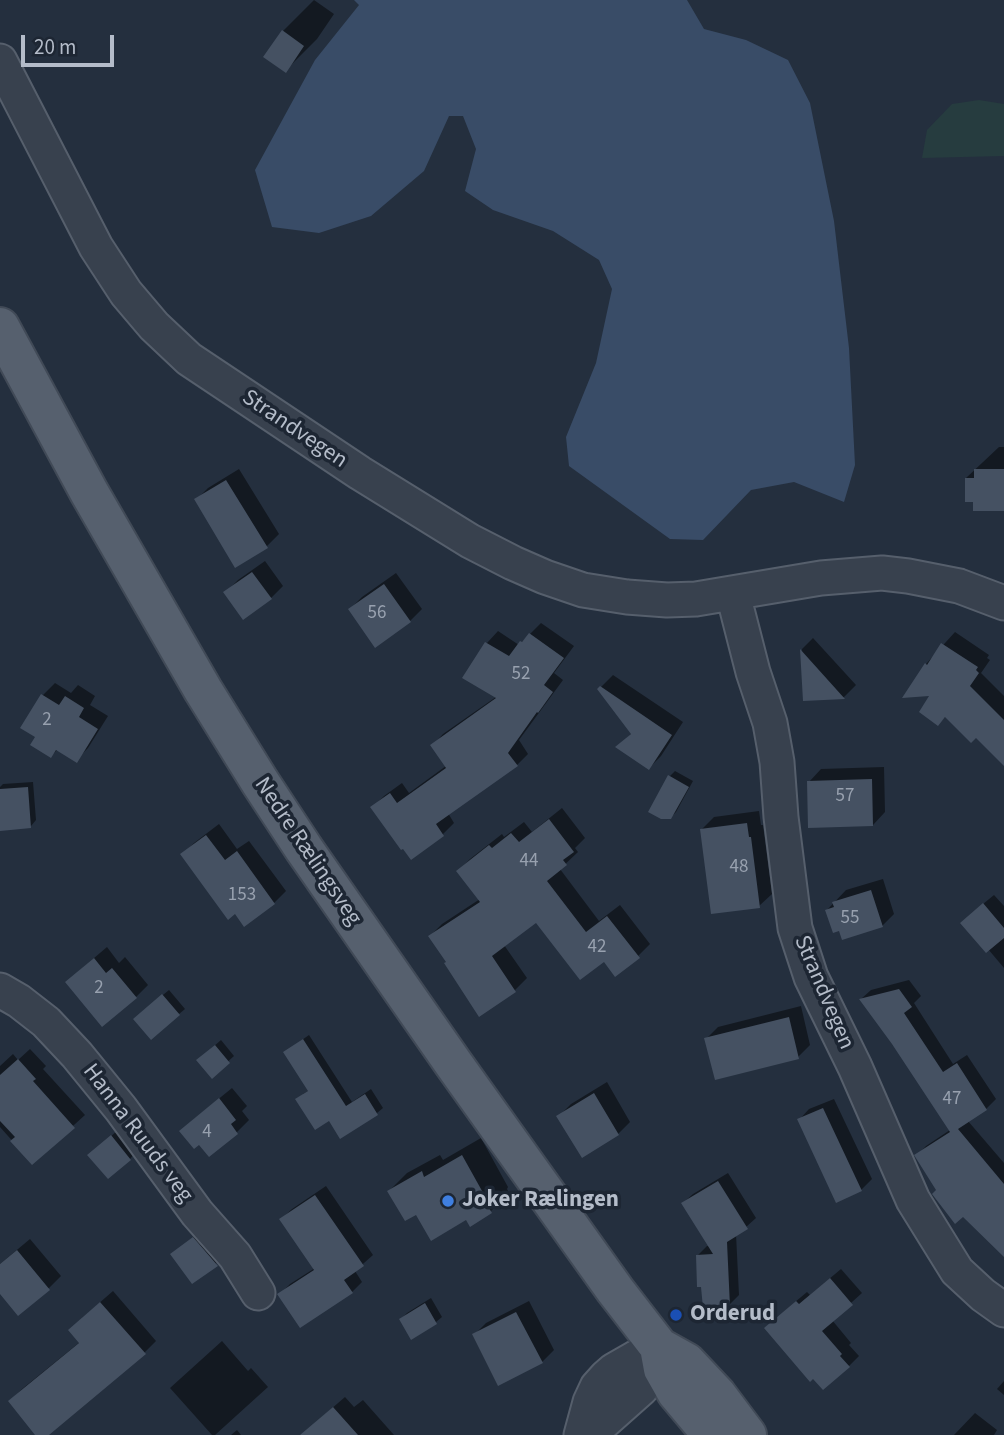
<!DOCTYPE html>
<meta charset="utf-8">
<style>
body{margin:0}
#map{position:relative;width:1004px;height:1435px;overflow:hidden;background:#242f3e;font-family:"Source Sans 3",sans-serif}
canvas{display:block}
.scale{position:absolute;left:21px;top:35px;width:93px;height:32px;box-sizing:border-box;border:4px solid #b4bcc9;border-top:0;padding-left:9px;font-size:21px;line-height:24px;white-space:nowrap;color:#b4bcc9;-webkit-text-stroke:5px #1d2633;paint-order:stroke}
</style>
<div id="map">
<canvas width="1004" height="1435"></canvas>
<div class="scale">20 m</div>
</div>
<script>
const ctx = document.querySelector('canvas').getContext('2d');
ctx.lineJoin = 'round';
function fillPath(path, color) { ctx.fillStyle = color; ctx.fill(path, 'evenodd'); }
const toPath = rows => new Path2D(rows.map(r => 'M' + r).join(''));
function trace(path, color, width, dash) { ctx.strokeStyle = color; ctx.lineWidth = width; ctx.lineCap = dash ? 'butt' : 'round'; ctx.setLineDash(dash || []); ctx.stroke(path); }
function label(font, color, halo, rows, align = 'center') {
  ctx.font = font + ' "Source Sans 3",sans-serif'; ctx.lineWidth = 7; ctx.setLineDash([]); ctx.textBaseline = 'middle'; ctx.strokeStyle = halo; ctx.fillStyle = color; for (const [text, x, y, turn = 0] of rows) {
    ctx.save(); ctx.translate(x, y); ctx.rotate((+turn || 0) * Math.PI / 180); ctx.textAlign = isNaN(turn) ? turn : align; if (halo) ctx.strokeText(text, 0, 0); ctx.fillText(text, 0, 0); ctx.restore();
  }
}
fillPath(toPath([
 [979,100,1004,104,1004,156,922,158,927,130,952,104]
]), '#263c3f');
fillPath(toPath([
 [354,0,687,0,704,29,746,40,788,60,810,103,834,221,849,348,855,465,844,502,794,482,751,490,703,540,670,539,569,466,566,437,596,363,612,289,599,260,553,231,493,210,465,191,476,149,463,116,449,116,424,171,371,216,319,233,272,227,255,170,315,60,359,5]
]), '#394c67');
fillPath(toPath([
 [314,0,334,14,317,39,286,70,283,31],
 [999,447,1004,447,1004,509,966,478],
 [239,469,279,534,266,547,196,500,208,488],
 [265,561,283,586,271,598,226,592,238,580],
 [396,573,422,609,410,621,350,609,362,597],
 [541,623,574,646,554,673,563,680,519,740,528,754,517,765,448,813,454,823,443,834,411,857,373,807,384,796,402,783,409,793,446,766,432,746,443,734,496,697,465,677,487,643,498,631,519,645],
 [955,632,989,655,987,658,990,660,981,673,1004,696,1004,762,976,735,946,716,938,724,926,664],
 [813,638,856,685,844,697,805,699,802,649],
 [613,675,683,722,661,756,649,768,617,747,632,733,599,689],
 [55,683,71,693,78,685,95,696,90,705,108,716,88,748,76,760,58,749,51,756,38,737,23,727,43,695],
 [884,767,885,812,873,825,809,782,821,769],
 [675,771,693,781,676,812,670,818,670,776],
 [33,782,36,820,31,826,0,829,0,787,3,784],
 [562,808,585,838,575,848,578,852,560,869,599,921,620,905,650,944,638,956,604,959,536,920,504,945,527,978,515,990,447,962,430,936,442,924,480,899,458,871,470,859,502,834,504,837,524,822,532,832],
 [759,811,761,825,763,825,772,894,759,906,702,829,714,817],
 [219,824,237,849,249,841,286,891,274,903,182,855,194,843],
 [883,879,894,914,882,926,827,910,846,890],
 [994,895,1004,906,1004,968,988,949,972,913],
 [107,947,119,963,125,957,148,985,136,997,80,970],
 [909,980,921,996,914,1003,953,1064,967,1055,996,1099,986,1109,968,1121,1004,1163,1004,1254,938,1190,917,1155,926,1146,950,1130,894,1043,861,999,871,990],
 [169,990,185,1009,179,1014,141,1013],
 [801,1006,810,1045,798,1057,706,1039,718,1027],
 [309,1035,352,1102,371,1089,383,1108,377,1113,341,1137,329,1118,303,1094,310,1090,285,1052],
 [221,1040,234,1056,212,1076,204,1055],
 [30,1049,46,1066,43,1069,85,1115,32,1163,0,1127,0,1066,13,1054,18,1060],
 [607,1082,630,1122,618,1134,559,1116,571,1104],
 [232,1088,247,1106,242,1111,249,1120,237,1132,209,1155,199,1143,181,1131,194,1119],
 [834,1099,872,1179,861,1190,799,1120,809,1109],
 [117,1131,135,1153,130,1159,95,1150],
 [481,1138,508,1187,507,1189,509,1193,491,1211,470,1224,467,1218,416,1212,389,1191,407,1173,440,1155,443,1160],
 [728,1173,756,1218,746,1227,736,1234,739,1295,729,1305,697,1256,707,1246,710,1246,683,1203,693,1194],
 [326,1186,373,1255,355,1271,362,1282,352,1292,280,1294,290,1284,315,1268,281,1219,292,1209],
 [199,1233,222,1259,192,1282,172,1254],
 [30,1239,61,1276,49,1288,0,1291,0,1264],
 [841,1269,862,1293,832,1320,851,1343,849,1345,859,1356,849,1366,776,1318,807,1292,810,1295],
 [113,1291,156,1341,144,1353,46,1435,37,1435,10,1401,22,1389,80,1342,82,1318],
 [431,1298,442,1317,436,1322,412,1337,401,1319,407,1313],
 [529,1301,554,1350,542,1362,474,1335,486,1323],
 [222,1341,248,1371,251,1368,268,1387,215,1435,212,1435,170,1388],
 [1004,1381,1004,1395,997,1389],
 [345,1397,354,1407,363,1400,394,1435,306,1435,316,1422],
 [975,1413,997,1430,994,1435,954,1435],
 [237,1430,241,1435,231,1435]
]), '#0007');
fillPath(toPath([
 [282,30,304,46,286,73,263,57],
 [974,469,1004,469,1004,511,973,511,973,502,965,502,965,478,974,478],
 [226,480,268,548,235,568,194,499],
 [252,572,272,599,243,620,223,592],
 [384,584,411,622,375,648,348,609],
 [529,633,564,658,544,685,553,692,538,713,537,712,508,753,518,766,436,824,444,836,411,860,403,849,401,850,370,807,390,793,397,803,446,768,430,745,496,698,462,678,485,642,509,656,520,641,522,642],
 [941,643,978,667,976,670,979,673,970,686,1004,720,1004,766,976,738,971,743,945,717,938,726,919,712,929,696,902,698,925,663,927,665],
 [800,649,845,699,803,701],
 [600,686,672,735,649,770,615,747,631,734,597,689],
 [41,694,59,705,65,696,84,708,79,717,98,729,77,763,56,750,51,758,30,745,35,737,20,728],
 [668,775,689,787,671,819,661,819,648,812],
 [872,779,873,826,808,828,807,781],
 [28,787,31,828,0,831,0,789],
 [549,819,574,852,563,860,567,865,547,881,586,932,607,916,640,958,615,977,604,962,580,980,536,923,492,956,516,992,479,1017,444,963,446,962,428,936,480,902,456,871,489,845,492,848,511,833,519,842],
 [747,823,749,837,751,837,760,908,711,914,700,829],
 [206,835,225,860,237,851,275,904,244,927,235,914,228,920,180,854],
 [871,890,883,927,842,940,839,931,833,933,825,910,834,907,832,902],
 [983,903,1004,928,1004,938,986,953,960,923],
 [94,958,106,973,112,968,137,998,102,1027,65,982],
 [899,989,912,1007,904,1013,943,1072,957,1063,987,1110,958,1129,1004,1184,1004,1257,963,1217,955,1224,932,1194,936,1190,914,1155,950,1132,892,1044,859,999],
 [162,994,180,1015,151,1040,133,1019],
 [789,1017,799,1059,715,1080,704,1038],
 [303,1039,346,1106,365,1094,378,1115,340,1139,329,1121,315,1130,295,1099,308,1091,283,1052],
 [215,1045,230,1063,212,1079,196,1060],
 [18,1059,36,1079,33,1081,75,1128,32,1165,10,1141,15,1137,0,1121,0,1075],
 [594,1093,619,1135,582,1158,556,1116],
 [219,1098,236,1120,231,1124,238,1134,209,1157,199,1145,194,1149,179,1131],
 [823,1108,862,1191,836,1203,797,1119],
 [111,1135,131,1160,108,1179,87,1155],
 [462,1155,491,1207,489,1208,492,1213,470,1227,466,1220,431,1241,416,1215,405,1221,387,1191,422,1171,424,1177],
 [718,1181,748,1229,727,1242,730,1307,703,1308,701,1287,697,1287,696,1255,713,1254,681,1203],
 [315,1195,364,1266,344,1280,353,1293,300,1328,277,1294,314,1270,279,1219],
 [193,1237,218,1266,192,1284,170,1254],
 [17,1250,50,1290,18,1316,0,1294,0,1264],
 [830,1278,853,1305,822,1331,842,1354,840,1356,850,1367,823,1390,813,1379,810,1382,764,1328,796,1301,799,1304],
 [100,1302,146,1354,49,1435,35,1435,8,1401,79,1343,68,1330],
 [425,1303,437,1324,411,1340,399,1319],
 [516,1312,543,1363,498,1386,472,1334],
 [333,1407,358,1435,300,1435]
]), '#455162');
const minor = toPath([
 [0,61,96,247,126,293,154,326,189,359,360,473,470,541,513,563,545,577,583,590,627,597,667,600,696,599,821,578,882,573,908,576,959,586,1004,603],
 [733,594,753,672,770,723,777,762,781,817,795,928,811,977,855,1067,913,1200,957,1271,983,1295,1004,1310],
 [0,990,19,1001,46,1022,77,1055,121,1109,197,1213,235,1256,258,1293],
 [581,1435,590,1402,597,1387,606,1377,614,1370,635,1358,659,1347],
 [589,1435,641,1389,659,1347]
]);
const major = toPath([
 [0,327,89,492,203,690,260,782,304,849,453,1063,615,1290,659,1347,686,1362,717,1395,747,1435],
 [659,1347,663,1369,676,1392,712,1435]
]);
trace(minor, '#565f6c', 37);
trace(major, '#414a57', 42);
trace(minor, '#38414e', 33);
trace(major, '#56606e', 38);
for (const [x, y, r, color] of [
 [448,1201,7,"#3f7fe0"],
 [676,1315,7,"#1a4fb4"]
]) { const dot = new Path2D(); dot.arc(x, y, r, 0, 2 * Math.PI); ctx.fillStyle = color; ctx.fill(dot); trace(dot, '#1d2633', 2.5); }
label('19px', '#98a1af', null, [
 ["56",377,614],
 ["52",521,675],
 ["2",47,721],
 ["57",845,797],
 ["44",529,862],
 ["48",739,868],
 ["153",242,896],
 ["55",850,919],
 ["42",597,948],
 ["2",99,989],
 ["47",952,1100],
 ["4",207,1133]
]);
label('23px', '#b4bcc9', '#1d2633', [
 ["Strandvegen",294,430,34],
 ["Nedre Rælingsveg",307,852,56],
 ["Strandvegen",823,993,67],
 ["Hanna Ruuds veg",137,1134,53]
]);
label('bold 23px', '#b4bcc9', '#1d2633', [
 ["Joker Rælingen",462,1201],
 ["Orderud",690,1315]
], 'left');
</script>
